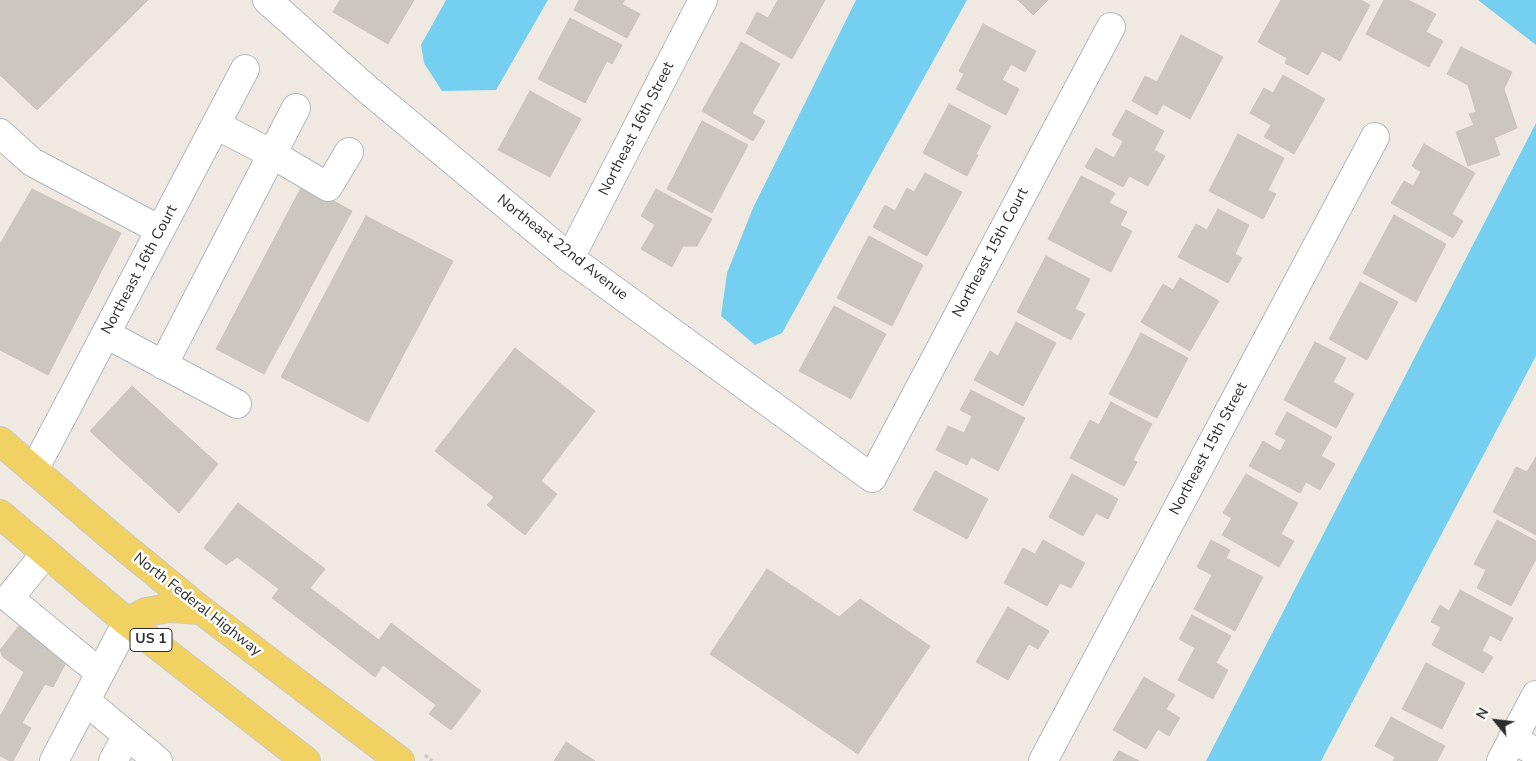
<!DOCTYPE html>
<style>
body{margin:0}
#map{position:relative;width:1536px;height:761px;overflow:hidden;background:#efe9e1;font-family:"Nunito Sans",sans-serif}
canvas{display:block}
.north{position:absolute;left:1471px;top:696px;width:50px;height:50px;-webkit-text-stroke:4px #fff;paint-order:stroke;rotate:299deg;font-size:14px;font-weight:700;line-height:20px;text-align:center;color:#2e2e2e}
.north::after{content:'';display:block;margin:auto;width:18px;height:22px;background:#2e2e2e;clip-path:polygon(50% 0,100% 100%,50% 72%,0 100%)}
</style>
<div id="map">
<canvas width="1536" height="761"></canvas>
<div class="north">N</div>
</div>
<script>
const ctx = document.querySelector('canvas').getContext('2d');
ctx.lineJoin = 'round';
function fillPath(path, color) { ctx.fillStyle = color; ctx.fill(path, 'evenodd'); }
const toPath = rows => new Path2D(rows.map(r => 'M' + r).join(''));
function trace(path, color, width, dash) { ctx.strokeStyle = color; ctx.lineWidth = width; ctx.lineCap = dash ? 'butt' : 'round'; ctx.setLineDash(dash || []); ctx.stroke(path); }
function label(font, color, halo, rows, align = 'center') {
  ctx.font = font + ' "Nunito Sans",sans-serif'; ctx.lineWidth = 5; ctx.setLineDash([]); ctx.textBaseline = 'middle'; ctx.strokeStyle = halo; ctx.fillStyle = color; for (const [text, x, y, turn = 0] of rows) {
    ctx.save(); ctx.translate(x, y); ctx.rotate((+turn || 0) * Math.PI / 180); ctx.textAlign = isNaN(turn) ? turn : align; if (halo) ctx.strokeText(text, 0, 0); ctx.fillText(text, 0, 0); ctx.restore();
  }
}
fillPath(toPath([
 [446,0,548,0,496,90,442,91,424,63,421,45],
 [856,0,967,0,782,333,755,345,721,316,727,273,753,208],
 [1478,0,1536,0,1536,45],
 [1536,123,1536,356,1321,761,1206,761]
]), '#75cff0');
const building = toPath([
 [0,0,148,0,37,110,0,75,0,0],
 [340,0,414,0,388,44,333,12,340,0],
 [579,0,625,0,622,4,640,14,627,38,574,10,579,0],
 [778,0,825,0,792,59,746,33,757,12,768,18,778,0],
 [1018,0,1048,0,1033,15,1018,0],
 [1281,0,1361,0,1370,5,1340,61,1322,51,1308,75,1285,63,1287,58,1258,42,1281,0],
 [1384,0,1408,0,1436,14,1426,32,1443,41,1429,67,1366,34,1384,0],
 [570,18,622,45,612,64,607,61,585,103,538,79,570,18],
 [983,24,1036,51,1025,72,1011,64,1002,80,1019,89,1006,115,956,89,964,74,959,71,983,24],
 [1181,35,1223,57,1190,119,1163,104,1157,115,1132,101,1145,76,1157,82,1181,35],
 [741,42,780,64,752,113,765,121,753,141,702,111,741,42],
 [1461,47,1512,72,1504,89,1517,128,1494,138,1500,155,1468,166,1456,132,1474,125,1469,114,1476,112,1468,85,1447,74,1461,47],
 [1283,75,1325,99,1294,154,1264,137,1271,125,1250,113,1264,88,1273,93,1283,75],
 [530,91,581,119,550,177,498,150,530,91],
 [949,104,991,126,976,154,978,155,967,176,923,153,949,104],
 [1126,110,1164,131,1154,150,1165,156,1148,186,1129,176,1123,187,1085,167,1096,148,1114,158,1123,141,1112,135,1126,110],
 [702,121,748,145,712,213,667,189,702,121],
 [1238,134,1284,158,1268,190,1276,194,1263,219,1209,191,1238,134],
 [1424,144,1475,173,1452,214,1463,221,1453,238,1391,203,1404,181,1413,186,1421,172,1412,166,1424,144],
 [925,173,962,192,927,256,873,227,885,205,895,211,907,188,914,192,925,173],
 [1081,176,1115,193,1109,203,1127,212,1120,225,1132,231,1111,272,1048,239,1081,176],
 [303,184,352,211,264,374,216,349,303,184],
 [32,189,121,233,48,375,0,350,0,244,32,189],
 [656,189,712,219,697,246,683,246,672,267,641,249,655,225,641,216,656,189],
 [1218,209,1249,225,1235,254,1242,258,1228,283,1178,257,1196,224,1207,230,1218,209],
 [1394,215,1446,244,1416,302,1363,273,1394,215],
 [366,216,453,261,368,422,281,377,366,216],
 [869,236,923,265,892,326,837,298,869,236],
 [1046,256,1090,279,1075,309,1085,314,1071,340,1017,312,1046,256],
 [1180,278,1219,301,1190,351,1141,322,1163,284,1173,290,1180,278],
 [1360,282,1398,302,1367,360,1329,339,1360,282],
 [834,306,886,334,851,399,799,371,834,306],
 [1016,322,1056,343,1023,406,974,380,990,351,998,356,1016,322],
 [1141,333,1188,358,1157,418,1109,394,1141,333],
 [1315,342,1346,358,1333,382,1354,394,1336,428,1284,400,1315,342],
 [515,348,595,411,541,481,557,494,525,535,487,505,494,497,435,451,515,348],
 [132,386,218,464,179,513,90,431,132,386],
 [971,390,1025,418,998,471,971,457,967,465,936,450,948,426,964,433,972,416,960,410,971,390],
 [1111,402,1152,424,1133,460,1137,462,1124,486,1070,458,1090,420,1099,425,1111,402],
 [1287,412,1332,437,1321,456,1335,464,1320,490,1306,482,1300,493,1249,466,1263,441,1280,451,1286,440,1275,434,1287,412],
 [1536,457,1536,535,1493,512,1516,467,1527,472,1536,457],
 [935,471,988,499,967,539,913,510,935,471],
 [1072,474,1118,499,1108,519,1096,513,1083,536,1049,517,1072,474],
 [1246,474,1298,503,1281,534,1294,541,1279,567,1222,535,1232,518,1223,513,1246,474],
 [238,503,325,569,310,588,379,640,391,623,481,691,451,730,429,714,436,705,383,665,375,677,272,598,279,589,237,557,226,565,204,548,238,503],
 [1497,520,1536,541,1536,559,1511,606,1477,588,1486,570,1474,564,1497,520],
 [1043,540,1085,563,1071,588,1060,583,1047,606,1004,583,1023,548,1035,554,1043,540],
 [1211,540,1230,550,1226,558,1263,577,1235,631,1194,609,1212,575,1197,567,1211,540],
 [767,569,839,617,860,599,930,646,858,754,710,654,767,569],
 [1460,590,1513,618,1501,641,1490,635,1482,651,1493,657,1483,673,1432,645,1441,627,1431,622,1440,605,1449,611,1460,590],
 [1008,607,1049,631,1038,649,1029,644,1008,680,976,662,1008,607],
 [1192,615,1231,636,1216,663,1228,670,1213,699,1178,680,1195,648,1179,639,1192,615],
 [22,622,69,657,53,687,45,684,22,723,31,728,13,761,10,761,0,756,0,715,1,715,24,672,3,657,0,650,22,622],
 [1426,663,1465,683,1442,729,1402,709,1426,663],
 [1144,677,1175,695,1166,709,1180,718,1169,736,1158,729,1146,749,1113,730,1144,677],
 [1391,717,1445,746,1437,761,1393,761,1395,757,1375,746,1391,717],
 [566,742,595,761,554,761,566,742],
 [1119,751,1139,761,1113,761,1119,751]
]);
fillPath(building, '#cbc7bf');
trace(building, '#cbc5ba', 1);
const minor = toPath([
 [267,0,367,89,570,258,872,478,1111,27],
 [216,125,272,154,328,187,349,152],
 [0,133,32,162,160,230],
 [570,258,703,0],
 [106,334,237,404],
 [163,365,296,108],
 [34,470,245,69],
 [46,553,9,598,100,673],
 [86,701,158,761],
 [1512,739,1536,752],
 [54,761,127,622],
 [113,761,127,735],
 [1043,761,1375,137],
 [1501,761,1536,695]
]);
const major = toPath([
 [0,441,112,537,201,610,400,761],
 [0,514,127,622,306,761],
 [127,622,146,612,169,608,201,610]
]);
trace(minor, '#b4b7c1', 30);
trace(major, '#c9c9c9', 30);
trace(toPath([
 [425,755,432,761]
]), '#c9c9c9', 3, [4, 2.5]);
trace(minor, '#fff', 28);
trace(major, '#f2d163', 28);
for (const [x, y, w] of [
 [151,640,42]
]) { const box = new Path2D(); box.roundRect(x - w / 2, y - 11.5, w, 23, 4); ctx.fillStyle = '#fff'; ctx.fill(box); trace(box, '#2e2e2e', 1); }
label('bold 14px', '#2e2e2e', null, [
 ["US 1",151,640]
]);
label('15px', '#2e2e2e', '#fff', [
 ["Northeast 16th Street",637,129,-63],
 ["Northeast 22nd Avenue",562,248,38],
 ["Northeast 15th Court",991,253,-62],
 ["Northeast 16th Court",140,270,-62],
 ["Northeast 15th Street",1209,449,-62],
 ["North Federal Highway",197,605,38]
]);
</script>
